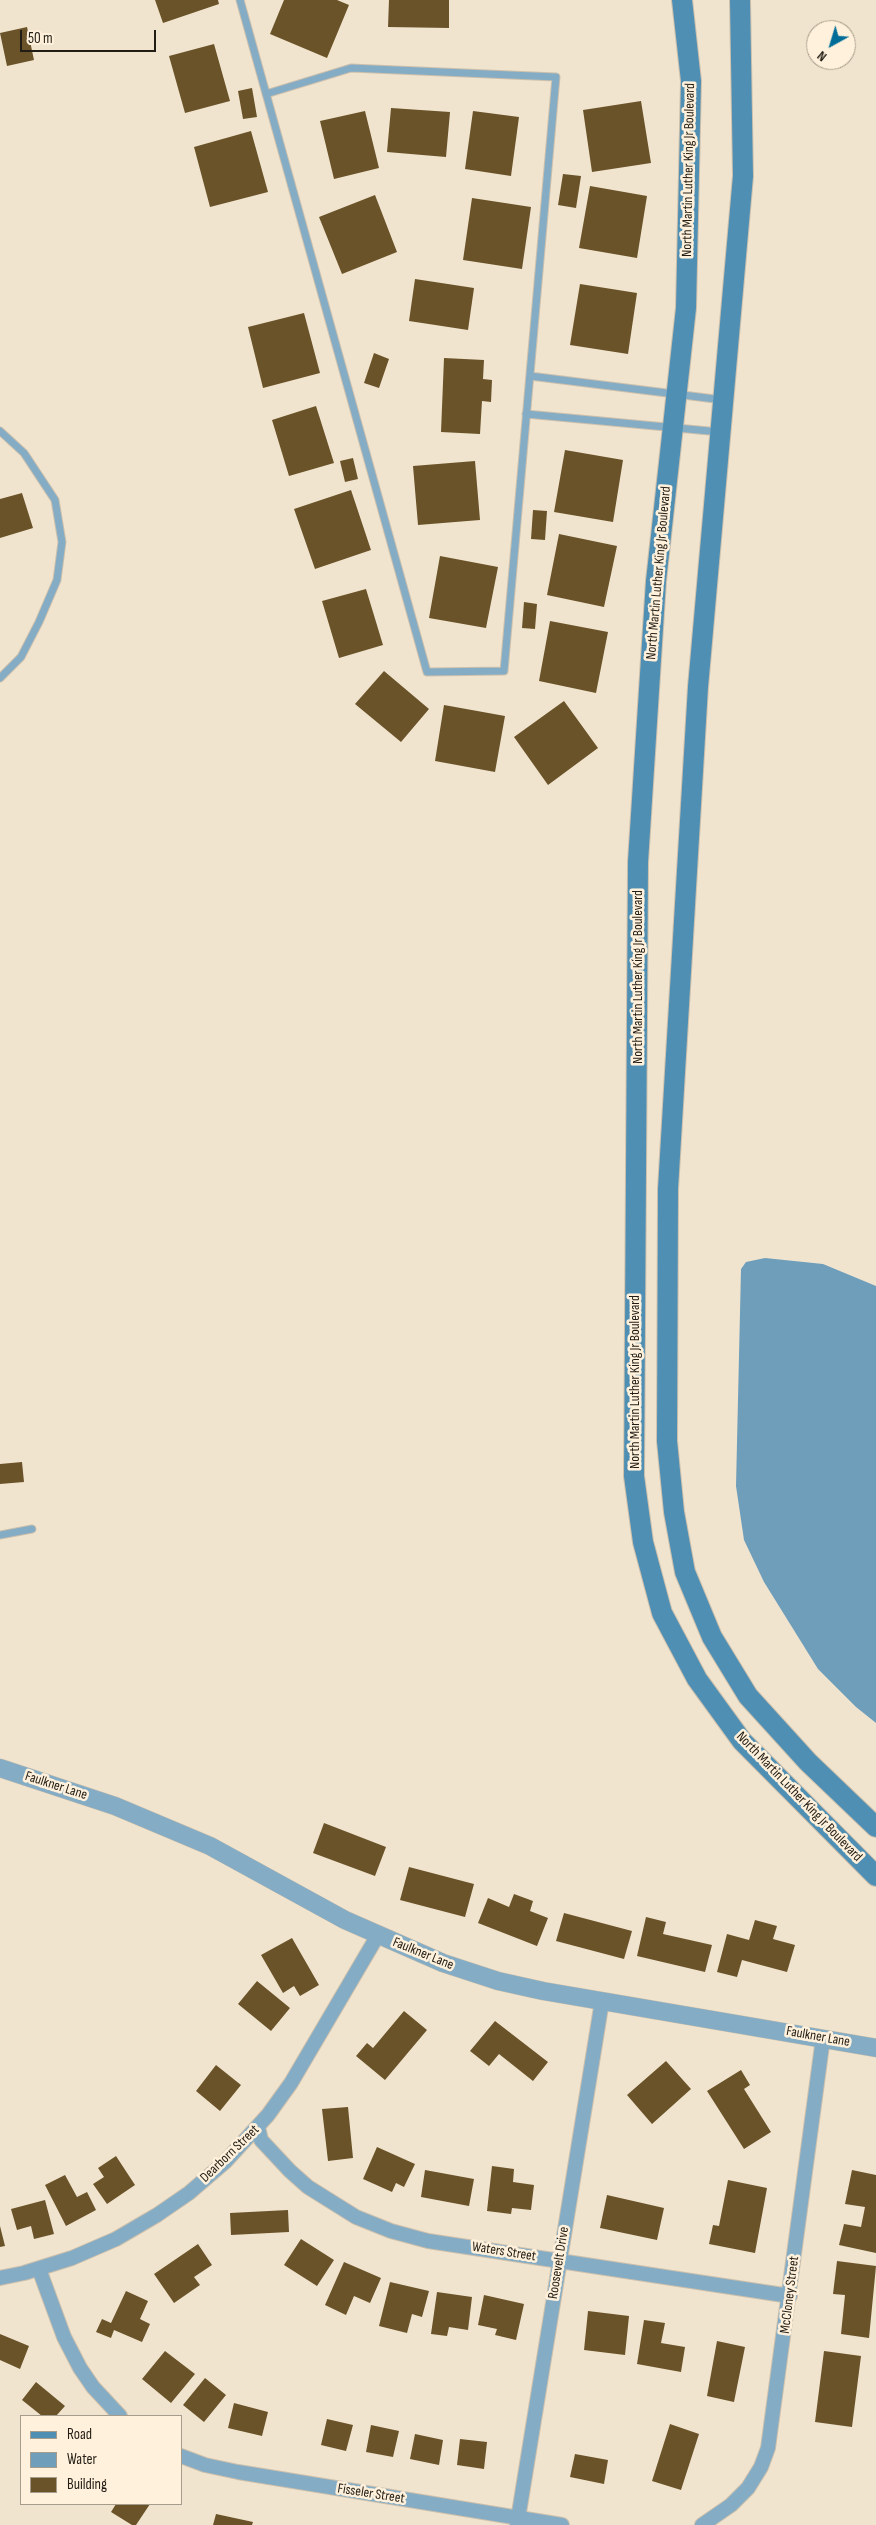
<!DOCTYPE html>
<style>
body{margin:0}
#map{position:relative;width:876px;height:2525px;overflow:hidden;background:#f1e4ce;font-family:"Sofia Sans Condensed",sans-serif}
canvas{display:block}
.legend{position:absolute;left:20px;top:2415px;width:162px;height:90px;box-sizing:border-box;background:#fff1db;border:1px solid #a69c8b;margin:0;padding:6px 9px;list-style:none;font-size:15px;color:#211c14}
.legend li{display:flex;align-items:center;gap:10px;height:25px}
.legend b{width:25px;border:1px solid #a69c8b}
.north{position:absolute;left:806px;top:20px;width:50px;height:50px;box-sizing:border-box;background:#fff1db;border:1px solid #a69c8b;border-radius:50%;rotate:219deg;font-size:14px;font-weight:700;line-height:20px;text-align:center;color:#211c14}
.north::after{content:'';display:block;margin:auto;width:18px;height:22px;background:#006d99;clip-path:polygon(50% 0,100% 100%,50% 72%,0 100%)}
.scale{position:absolute;left:20px;top:30px;width:136px;height:22px;box-sizing:border-box;border:2px solid #211c14;border-top:0;padding-left:6px;font-size:15px;line-height:18px;white-space:nowrap;color:#211c14;-webkit-text-stroke:4px #fff1db;paint-order:stroke}
</style>
<div id="map">
<canvas width="876" height="2525"></canvas>
<ul class="legend">
<li><b style="height:6px;background:#4f8fb4"></b>Road</li>
<li><b style="height:14px;background:#6f9ebb"></b>Water</li>
<li><b style="height:14px;background:#6a5329"></b>Building</li>
</ul>
<div class="north">N</div>
<div class="scale">50 m</div>
</div>
<script>
const ctx = document.querySelector('canvas').getContext('2d');
ctx.lineJoin = 'round';
function fillPath(path, color) { ctx.fillStyle = color; ctx.fill(path, 'evenodd'); }
const toPath = rows => new Path2D(rows.map(r => 'M' + r).join(''));
function trace(path, color, width, dash) { ctx.strokeStyle = color; ctx.lineWidth = width; ctx.lineCap = dash ? 'butt' : 'round'; ctx.setLineDash(dash || []); ctx.stroke(path); }
function label(font, color, halo, rows, align = 'center') {
  ctx.font = font + ' "Sofia Sans Condensed",sans-serif'; ctx.lineWidth = 5; ctx.setLineDash([]); ctx.textBaseline = 'middle'; ctx.strokeStyle = halo; ctx.fillStyle = color; for (const [text, x, y, turn = 0] of rows) {
    ctx.save(); ctx.translate(x, y); ctx.rotate((+turn || 0) * Math.PI / 180); ctx.textAlign = isNaN(turn) ? turn : align; if (halo) ctx.strokeText(text, 0, 0); ctx.fillText(text, 0, 0); ctx.restore();
  }
}
fillPath(toPath([
 [765,1258,823,1264,876,1286,876,1723,856,1707,818,1669,764,1582,744,1540,736,1486,741,1269,746,1262]
]), '#6f9ebb');
fillPath(toPath([
 [155,0,218,0,219,4,163,23],
 [284,0,337,0,349,5,327,58,270,34],
 [389,0,449,0,449,28,388,27],
 [27,27,34,60,7,66,0,33],
 [214,44,230,101,185,113,169,56],
 [252,88,257,117,243,119,238,91],
 [641,101,651,163,592,172,583,110],
 [391,108,450,112,446,157,387,152],
 [365,111,379,168,334,179,320,121],
 [473,111,519,117,511,176,465,169],
 [251,131,268,192,210,207,194,147],
 [563,174,581,176,576,208,558,205],
 [590,186,647,196,637,258,579,248],
 [375,195,397,252,342,274,319,217],
 [472,198,531,207,522,269,463,260],
 [415,279,474,288,468,330,409,321],
 [580,284,637,293,628,354,570,345],
 [304,313,320,373,263,388,248,327],
 [374,353,389,359,379,388,364,383],
 [444,358,484,360,483,379,492,380,491,402,482,401,480,434,441,432],
 [316,406,334,463,289,476,272,420],
 [565,450,623,460,613,522,554,512],
 [353,458,358,479,345,482,340,461],
 [475,461,480,520,418,525,413,466],
 [351,490,371,550,315,569,294,509],
 [22,493,33,528,0,538,0,499],
 [533,510,547,511,545,540,531,539],
 [559,534,617,546,604,607,547,595],
 [440,556,498,567,486,628,429,618],
 [366,589,383,645,339,658,322,601],
 [524,602,537,604,535,629,522,628],
 [550,621,608,632,596,693,539,681],
 [384,671,429,709,401,742,355,704],
 [564,701,598,748,548,785,514,737],
 [444,705,505,716,495,772,435,761],
 [22,1462,24,1482,0,1484,0,1464],
 [324,1823,386,1847,375,1876,313,1853],
 [409,1867,474,1884,465,1917,400,1900],
 [514,1894,533,1901,530,1911,548,1918,537,1946,478,1923,488,1898,509,1907],
 [564,1913,632,1931,624,1959,556,1941],
 [646,1917,666,1922,663,1934,712,1945,705,1972,637,1956],
 [755,1920,777,1926,773,1939,795,1945,787,1972,742,1960,737,1977,717,1972,727,1934,749,1940],
 [292,1938,319,1985,300,1996,294,1986,283,1993,261,1955],
 [257,1981,290,2008,271,2031,238,2004],
 [404,2011,427,2030,385,2080,356,2056,367,2043,373,2048],
 [495,2021,548,2062,533,2081,499,2054,489,2066,470,2051],
 [666,2061,691,2089,652,2124,627,2095],
 [216,2065,241,2085,220,2111,196,2091],
 [741,2070,750,2085,744,2089,771,2132,744,2149,707,2091],
 [348,2107,353,2158,328,2161,322,2109],
 [377,2147,415,2164,404,2187,396,2183,392,2192,363,2179],
 [116,2156,135,2185,107,2204,93,2184,104,2177,98,2168],
 [492,2166,514,2169,513,2182,534,2185,531,2210,512,2208,511,2214,487,2211],
 [425,2170,474,2179,469,2206,421,2197],
 [852,2170,876,2175,876,2253,839,2245,844,2224,861,2227,865,2207,845,2204],
 [65,2175,77,2197,87,2192,96,2210,66,2226,45,2185],
 [728,2180,767,2188,755,2253,709,2244,713,2225,719,2226],
 [607,2195,664,2208,657,2240,600,2228],
 [45,2200,54,2234,34,2239,31,2226,17,2230,11,2209],
 [288,2210,289,2232,231,2235,230,2213],
 [0,2226,5,2246,0,2247],
 [301,2239,334,2260,317,2286,284,2265],
 [198,2244,212,2265,194,2277,200,2285,174,2303,154,2274],
 [837,2261,876,2266,869,2338,841,2334,845,2295,833,2294],
 [344,2262,381,2278,370,2303,354,2296,346,2315,325,2305],
 [390,2282,429,2291,422,2317,412,2314,407,2333,379,2326],
 [126,2291,148,2301,140,2319,150,2324,142,2342,114,2330,111,2338,96,2332,102,2319,111,2323],
 [437,2292,472,2297,468,2330,449,2327,447,2336,431,2334],
 [484,2295,524,2304,516,2340,495,2335,497,2329,478,2325],
 [588,2311,629,2316,625,2355,584,2350],
 [644,2320,665,2323,661,2343,685,2347,681,2372,637,2364],
 [0,2334,29,2346,20,2369,0,2360],
 [717,2341,745,2347,734,2402,707,2396],
 [165,2351,195,2374,171,2403,142,2379],
 [824,2351,861,2356,852,2427,815,2422],
 [205,2378,226,2395,204,2422,183,2405],
 [36,2382,65,2406,56,2416,42,2416,22,2400],
 [234,2403,268,2412,262,2436,228,2428],
 [327,2419,353,2425,346,2451,321,2445],
 [670,2424,699,2434,681,2490,652,2481],
 [371,2425,399,2431,393,2457,366,2452],
 [415,2434,443,2440,439,2465,410,2459],
 [460,2439,487,2442,484,2469,457,2465],
 [575,2454,608,2460,604,2484,570,2477],
 [116,2504,150,2504,136,2525,132,2525,111,2512],
 [216,2514,253,2522,252,2525,213,2525]
]), '#6a5329');
const service = toPath([
 [240,0,427,672,504,671,556,77,351,68,266,94],
 [530,376,723,400],
 [526,414,720,432],
 [0,431,24,453,55,500,62,542,57,580,39,622,21,657,0,678],
 [0,1535,32,1529]
]);
const minor = toPath([
 [258,2127,261,2140,290,2171,308,2187,356,2217,391,2231,428,2241,790,2296],
 [39,2269,64,2337,80,2368,93,2387,120,2416],
 [0,2278,24,2273,72,2258,116,2239,157,2215,189,2193,225,2162,268,2115,291,2083,378,1935],
 [181,2456,205,2465,238,2472,562,2525],
 [517,2525,602,2001],
 [702,2525,731,2505,748,2488,761,2467,768,2448,823,2038]
]);
const tertiary = toPath([
 [0,1768,115,1806,210,1846,345,1920,443,1963,498,1981,543,1991,876,2048]
]);
const secondary = toPath([
 [682,0,691,81,686,308,656,581,638,862,634,1476,643,1542,662,1613,697,1679,742,1741,876,1876],
 [740,0,743,176,698,687,668,1189,667,1441,674,1512,685,1572,712,1637,748,1696,808,1762,876,1827]
]);
trace(service, '#ccc0ad', 9);
trace(minor, '#ccc0ad', 16);
trace(tertiary, '#ccc0ad', 19);
trace(secondary, '#ccc0ad', 22);
trace(service, '#84acc5', 7);
trace(minor, '#84acc5', 14);
trace(tertiary, '#84acc5', 18);
trace(secondary, '#4f8fb4', 20);
label('14px', '#211c14', '#fff1db', [
 ["North Martin Luther King Jr Boulevard",689,170,-89],
 ["North Martin Luther King Jr Boulevard",659,573,-85],
 ["North Martin Luther King Jr Boulevard",638,977,-90],
 ["North Martin Luther King Jr Boulevard",635,1382,-90],
 ["Faulkner Lane",56,1786,18],
 ["North Martin Luther King Jr Boulevard",799,1797,46],
 ["Faulkner Lane",423,1954,22],
 ["Faulkner Lane",818,2037,10],
 ["Dearborn Street",230,2154,-44],
 ["Waters Street",504,2252,9],
 ["Roosevelt Drive",559,2263,-81],
 ["McCloney Street",790,2295,-83],
 ["Fisseler Street",371,2494,9]
]);
</script>
